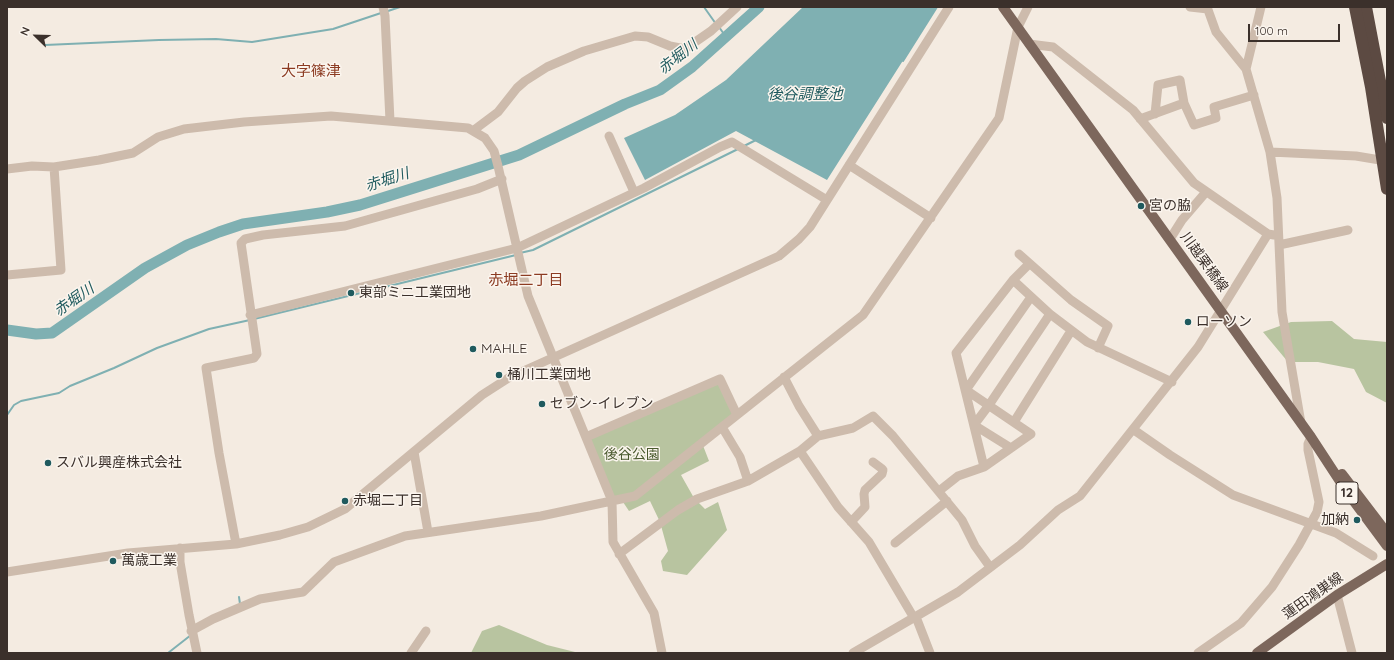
<!DOCTYPE html>
<meta charset="utf-8">
<style>
body{margin:0}
#map{position:relative;width:1394px;height:660px;overflow:hidden;background:#f4ebe1;font-family:Quicksand,sans-serif}
canvas{display:block}
.frame{position:absolute;inset:0;border:8px solid #3b302b;pointer-events:none}
.north{position:absolute;left:16px;top:16px;width:40px;height:40px;-webkit-text-stroke:3px #fbf5ee;paint-order:stroke;rotate:293deg;font-size:11px;font-weight:700;line-height:16px;text-align:center;color:#3b302b}
.north::after{content:'';display:block;margin:auto;width:14px;height:18px;background:#3b302b;clip-path:polygon(50% 0,100% 100%,50% 72%,0 100%)}
.scale{position:absolute;left:1248px;top:24px;width:92px;height:18px;box-sizing:border-box;border:2px solid #3b302b;border-top:0;padding-left:5px;font-size:12px;line-height:14px;white-space:nowrap;color:#3b302b;-webkit-text-stroke:3px #fbf5ee;paint-order:stroke}
</style>
<div id="map">
<canvas width="1394" height="660"></canvas>
<div class="frame"></div>
<div class="north">N</div>
<div class="scale">100 m</div>
</div>
<script>
const ctx = document.querySelector('canvas').getContext('2d');
ctx.lineJoin = 'round';
function fillPath(path, color) { ctx.fillStyle = color; ctx.fill(path, 'evenodd'); }
const toPath = rows => new Path2D(rows.map(r => 'M' + r).join(''));
function trace(path, color, width, dash) { ctx.strokeStyle = color; ctx.lineWidth = width; ctx.lineCap = dash ? 'butt' : 'round'; ctx.setLineDash(dash || []); ctx.stroke(path); }
function label(font, color, halo, rows, align = 'center') {
  ctx.font = font + ' Quicksand,"Noto Sans JP",sans-serif'; ctx.lineWidth = 3; ctx.setLineDash([]); ctx.textBaseline = 'middle'; ctx.strokeStyle = halo; ctx.fillStyle = color; for (const [text, x, y, turn = 0] of rows) {
    ctx.save(); ctx.translate(x, y); ctx.rotate((+turn || 0) * Math.PI / 180); ctx.textAlign = isNaN(turn) ? turn : align; if (halo) ctx.strokeText(text, 0, 0); ctx.fillText(text, 0, 0); ctx.restore();
  }
}
fillPath(toPath([
 [1332,321,1354,339,1387,342,1387,403,1366,392,1354,369,1318,362,1288,362,1263,332,1291,322],
 [720,379,737,415,702,443,709,461,681,475,694,498,705,509,718,502,727,530,687,575,663,571,661,561,668,551,660,522,650,501,629,511,621,499,612,501,586,437],
 [499,625,547,645,579,653,471,653,482,631]
]), '#b8c4a0');
fillPath(toPath([
 [803,7,937,7,827,180,736,131,645,180,624,138,675,115,726,80]
]), '#7fb0b2');
trace(toPath([
 [704,7,716,24],
 [388,11,400,7],
 [719,27,726,37],
 [45,45,159,40,216,39,252,42,333,29,381,13],
 [903,61,937,7],
 [744,146,756,140],
 [520,253,533,250,738,149],
 [254,319,516,255],
 [7,415,14,405,21,401,59,393,70,386,114,368,157,348,209,329,250,320],
 [239,597,240,604],
 [168,653,191,635]
]), '#7fb0b2', 2);
trace(toPath([
 [7,330,36,334,52,333,145,268,187,245,219,232,243,224,327,212,360,205,519,155,625,104,660,90,692,67,759,7]
]), '#7fb0b2', 11);
trace(toPath([
 [383,7,385,16,390,121],
 [1190,7,1208,9],
 [1207,7,1216,32,1246,69,1270,152,1277,198,1282,312,1301,423],
 [1029,44,1053,47,1133,110,1194,183,1268,234,1274,235],
 [1246,69,1261,7],
 [1155,114,1158,85,1180,80,1184,103,1194,125,1216,118,1214,107,1254,95],
 [1140,119,1184,103],
 [474,130,498,112,517,88,525,81,547,67,584,51,635,36,648,37,670,46,685,49,711,31,737,7],
 [609,136,634,192],
 [1270,152,1356,156,1380,160,1387,164],
 [849,165,931,218],
 [7,169,32,166,54,167,99,160,133,153,158,137,184,129,244,122,331,116,468,128,485,138,494,151,498,166,528,296,612,501,613,542,654,613,662,653],
 [1170,239,1182,220,1206,192],
 [1279,245,1348,230],
 [1019,254,1071,300,1108,326,1098,348],
 [7,275,61,270,54,167],
 [1013,280,1050,314,1087,342,1172,382],
 [250,315,517,248,644,188,720,147,732,142,827,200],
 [966,390,1031,434,984,467,956,353,1013,280,1029,264],
 [966,390,1031,297],
 [1014,422,1071,331],
 [1134,430,1170,455,1233,495,1336,533,1373,556],
 [818,436,853,428,873,416,893,436,962,520,975,546,990,567],
 [586,437,720,379,737,415],
 [1011,448,974,425,989,405,1050,314],
 [800,451,838,507,869,542,914,618],
 [414,452,428,532],
 [748,481,800,451,818,436,799,406,784,377],
 [939,491,958,476,984,467],
 [851,522,865,507,864,494,865,490,882,474,883,470,881,468,873,462],
 [895,543,947,501],
 [236,544,219,453,206,368,254,358,257,354,241,243,245,239,263,235,345,226,477,189,502,179],
 [180,548,180,562,189,615,197,653],
 [619,554,678,510,697,499,748,481,740,457,722,427],
 [7,572,128,553,236,544,280,535,308,527,345,509,482,395,510,377,779,256,799,239,810,227,949,7],
 [1337,595,1352,653],
 [916,617,930,653],
 [191,631,213,619,260,599,303,592,334,562,405,536,541,516,635,496,863,315,999,118,1018,27,1028,7],
 [411,653,426,631],
 [853,653,958,592,1020,545,1058,510,1080,496,1198,347,1268,234],
 [1198,653,1241,623,1272,587,1299,545,1317,512,1319,502,1308,450,1308,444,1311,437]
]), '#cdbbac', 9);
trace(toPath([
 [1003,7,1311,437,1347,492,1387,546],
 [1342,474,1387,533],
 [1257,653,1337,595,1387,564]
]), '#7d675c', 10);
trace(toPath([
 [1366,7,1387,118]
]), '#5c4a42', 12);
trace(toPath([
 [1355,7,1371,87,1387,189]
]), '#5c4a42', 12);
for (const [x, y, r, color] of [
 [1141,206,4,"#1f5a5e"],
 [351,293,4,"#1f5a5e"],
 [1188,322,4,"#1f5a5e"],
 [473,349,4,"#1f5a5e"],
 [499,375,4,"#1f5a5e"],
 [542,404,4,"#1f5a5e"],
 [48,463,4,"#1f5a5e"],
 [345,501,4,"#1f5a5e"],
 [1357,520,4,"#1f5a5e"],
 [113,561,4,"#1f5a5e"]
]) { const dot = new Path2D(); dot.arc(x, y, r, 0, 2 * Math.PI); ctx.fillStyle = color; ctx.fill(dot); trace(dot, '#fbf5ee', 1.5); }
for (const [x, y, w] of [
 [1347,493,22]
]) { const box = new Path2D(); box.roundRect(x - w / 2, y - 11, w, 22, 3); ctx.fillStyle = '#fbf5ee'; ctx.fill(box); trace(box, '#3b302b', 1); }
label('bold 13px', '#3b302b', null, [
 ["12",1347,493]
]);
label('14px', '#3b302b', '#fbf5ee', [
 ["宮の脇",1149,206],
 ["東部ミニ工業団地",359,293],
 ["ローソン",1196,322],
 ["MAHLE",481,349],
 ["桶川工業団地",507,375],
 ["セブン-イレブン",550,404],
 ["スバル興産株式会社",56,463],
 ["赤堀二丁目",353,501],
 ["加納",1349,520,"right"],
 ["萬歳工業",121,561]
], 'left');
label('14px', '#3b302b', '#fbf5ee', [
 ["川越栗橋線",1204,262,54],
 ["蓮田鴻巣線",1313,596,-35]
]);
label('14px', '#4a5a2e', '#fbf5ee', [
 ["後谷公園",632,455]
]);
label('italic 15px', '#1f5a5e', '#fbf5ee', [
 ["赤堀川",678,57,-38],
 ["後谷調整池",805,94],
 ["赤堀川",387,180,-18],
 ["赤堀川",74,300,-35]
]);
label('15px', '#8c3b22', '#fbf5ee', [
 ["大字篠津",311,71],
 ["赤堀二丁目",526,280]
]);
</script>
